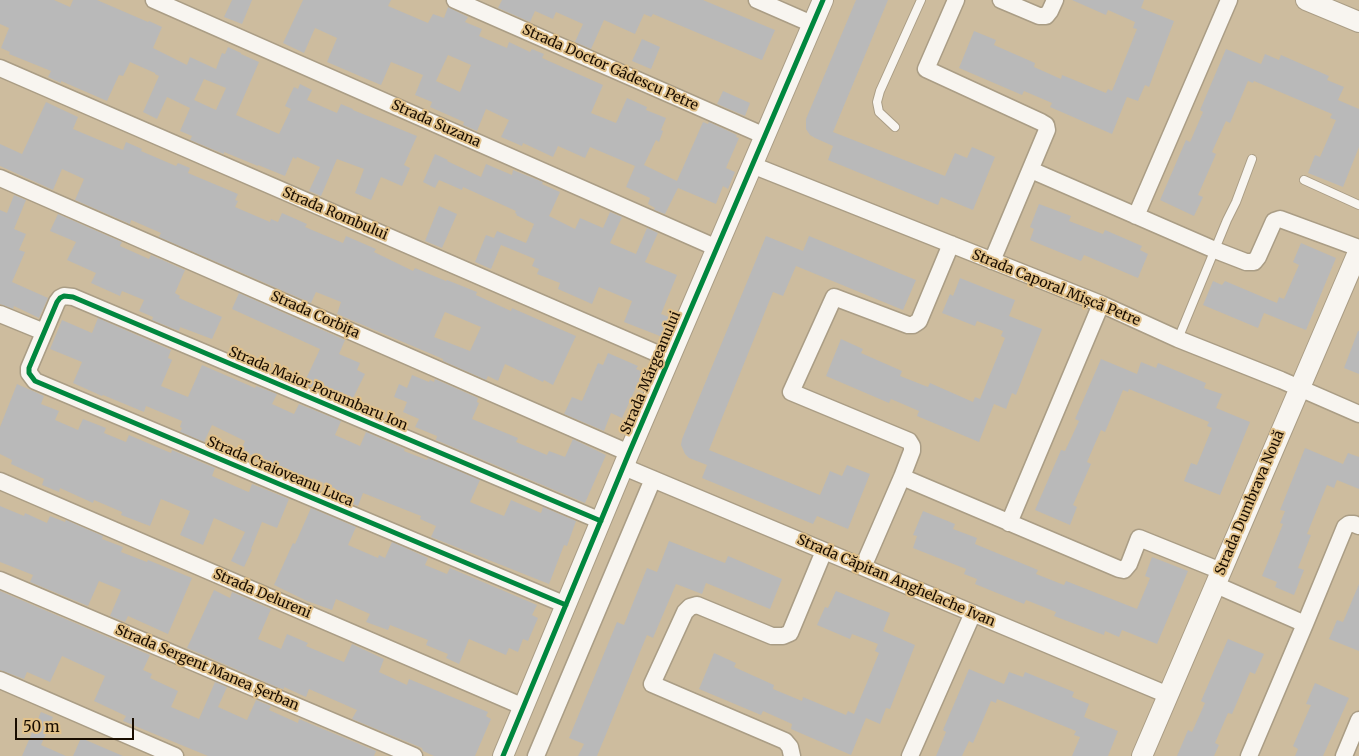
<!DOCTYPE html>
<meta charset="utf-8">
<style>
body{margin:0}
#map{position:relative;width:1359px;height:756px;overflow:hidden;background:#cdbc9e;font-family:Merriweather,serif}
canvas{display:block}
.scale{position:absolute;left:15px;top:718px;width:119px;height:22px;box-sizing:border-box;border:2px solid #190d00;border-top:0;padding-left:6px;font-size:15px;line-height:18px;white-space:nowrap;color:#190d00;-webkit-text-stroke:4px #e1c18a;paint-order:stroke}
</style>
<div id="map">
<canvas width="1359" height="756"></canvas>
<div class="scale">50 m</div>
</div>
<script>
const ctx = document.querySelector('canvas').getContext('2d');
ctx.lineJoin = 'round';
function fillPath(path, color) { ctx.fillStyle = color; ctx.fill(path, 'evenodd'); }
const toPath = rows => new Path2D(rows.map(r => 'M' + r).join(''));
function trace(path, color, width, dash) { ctx.strokeStyle = color; ctx.lineWidth = width; ctx.lineCap = dash ? 'butt' : 'round'; ctx.setLineDash(dash || []); ctx.stroke(path); }
function label(font, color, halo, rows, align = 'center') {
  ctx.font = font + ' Merriweather,serif'; ctx.lineWidth = 4; ctx.setLineDash([]); ctx.textBaseline = 'middle'; ctx.strokeStyle = halo; ctx.fillStyle = color; for (const [text, x, y, turn = 0] of rows) {
    ctx.save(); ctx.translate(x, y); ctx.rotate((+turn || 0) * Math.PI / 180); ctx.textAlign = isNaN(turn) ? turn : align; if (halo) ctx.strokeText(text, 0, 0); ctx.fillText(text, 0, 0); ctx.restore();
  }
}
fillPath(toPath([
 [0,0,54,0,70,7,73,0,97,0,148,22,149,21,162,27,153,48,187,65,190,57,216,69,222,53,225,54,228,47,241,53,241,54,259,62,236,115,279,134,291,109,285,106,294,87,298,89,300,84,312,90,307,100,337,113,341,104,353,109,353,110,417,136,404,165,410,168,402,186,381,177,371,200,355,193,364,169,337,159,321,196,309,191,320,167,297,157,296,159,293,157,285,176,258,165,258,166,224,152,224,154,190,140,192,136,180,131,190,108,167,97,157,119,143,112,159,76,155,74,155,73,130,62,123,76,119,75,107,101,61,81,61,83,48,77,51,71,9,54,10,52,1,48,9,28,0,24],
 [204,79,226,88,216,110,194,100],
 [232,0,252,0,242,24,224,17],
 [303,0,391,0,388,6,428,23,433,14,444,18,448,7,468,17,465,22,482,29,479,36,507,48,509,42,530,52,532,49,544,54,542,58,603,85,591,113,616,123,627,98,647,107,646,110,666,118,661,130,663,131,659,142,656,140,644,165,677,181,703,122,708,124,709,122,737,135,736,137,739,138,726,168,735,172,728,189,723,186,716,204,678,188,665,214,654,210,655,208,648,204,650,198,626,187,635,166,590,147,585,158,558,146,553,157,523,143,522,146,501,137,509,120,486,109,477,131,463,125,464,122,430,107,432,102,415,95,423,75,391,62,381,85,362,77,327,62,337,38,315,28,304,53,283,43],
 [448,55,471,65,460,92,436,81],
 [502,0,703,0,775,30,762,60,653,14,651,17,644,14,635,34,604,20,591,49,575,42,583,24,556,12,553,19,535,11,530,22,498,8],
 [856,0,888,0,833,132,945,176,955,153,967,158,972,147,995,157,973,210,941,197,938,205,828,160,833,146,815,138,810,135,806,129,806,119],
 [1072,0,1144,0,1141,8,1174,21,1149,87,1145,85,1138,101,1127,97,1112,134,1050,107,1052,103,1024,91,1022,95,959,68,974,31,996,40,994,45,1035,63,1034,67,1061,79,1062,75,1106,93,1108,89,1112,91,1137,29,1133,28,1135,22,1108,10,1106,15],
 [642,39,660,47,651,69,632,61],
 [1226,49,1261,64,1265,54,1279,60,1281,55,1329,76,1327,80,1344,87,1338,100,1359,109,1359,147,1343,187,1308,173,1315,155,1320,157,1336,120,1330,118,1332,114,1254,81,1253,83,1248,81,1230,123,1226,121,1212,152,1216,154,1198,195,1203,197,1194,216,1160,200,1186,140,1190,142,1203,112,1200,110],
 [723,91,750,103,745,116,717,104],
 [46,102,78,117,73,129,123,150,126,142,142,149,141,151,176,166,178,163,190,168,188,173,238,194,235,200,238,201,235,207,270,222,271,219,278,222,282,213,307,224,305,227,343,243,346,236,376,249,374,252,413,271,415,268,446,281,447,280,477,292,476,295,511,311,512,308,576,336,553,385,544,380,543,382,505,364,498,381,488,376,486,380,443,361,443,359,337,314,341,302,316,292,311,303,159,237,161,233,131,220,130,224,75,200,84,179,62,169,53,190,0,166,0,144,22,154],
 [445,312,481,327,470,351,434,337],
 [435,154,448,160,447,161,481,177,486,164,512,175,513,170,543,182,542,184,560,192,549,216,575,229,580,218,603,228,610,212,622,217,610,243,636,254,647,228,658,233,645,262,677,275,661,314,674,319,665,338,624,322,632,301,599,287,592,304,558,289,560,283,537,274,539,269,532,266,535,259,501,245,491,269,475,262,486,235,494,238,497,231,526,243,534,224,516,215,517,214,515,213,516,211,463,187,462,190,439,180,435,188,423,182],
 [14,195,26,200,14,229,26,234,19,250,25,252,12,282,48,298,39,318,14,306,13,309,0,304,0,210,7,213],
 [1039,204,1071,216,1069,221,1103,234,1105,230,1142,246,1140,250,1148,254,1138,278,1084,255,1081,261,1030,240,1034,229,1030,227],
 [439,206,457,214,442,248,425,241],
 [58,214,122,242,120,246,149,259,151,255,185,270,175,293,180,296,179,298,222,317,212,339,180,327,179,331,152,320,153,317,139,311,144,300,122,291,120,296,91,283,96,273,67,260,76,242,50,231],
 [766,236,803,251,809,236,916,280,903,310,796,266,783,296,773,292,709,450,820,495,830,471,842,476,847,465,870,474,848,529,817,516,813,524,702,478,707,465,689,458,685,454,681,445,682,439],
 [1301,243,1336,258,1306,330,1264,313,1258,328,1203,305,1213,281,1222,285,1225,281,1277,303,1279,297,1284,299,1299,265,1293,262],
 [960,278,1015,300,1009,316,1042,329,1016,395,1012,393,1006,409,994,404,979,442,917,416,919,411,891,399,889,403,826,376,841,339,863,349,861,353,902,371,900,376,928,387,930,383,973,402,975,397,980,399,1005,338,1001,336,1003,331,977,321,975,326,942,313,950,294,953,296],
 [239,293,345,340,339,354,360,363,357,370,365,374,352,400,350,399,349,403,307,385,308,382,305,381,320,349,232,309],
 [98,318,171,350,168,358,172,360,161,386,188,397,202,365,255,388,256,386,277,394,272,404,294,414,299,404,341,421,335,435,360,446,366,432,405,449,404,451,427,460,428,458,480,480,470,502,504,516,511,500,541,513,543,507,576,521,567,546,564,545,549,584,431,537,436,526,420,519,421,516,363,493,358,506,332,495,335,488,313,478,309,486,284,473,285,471,241,450,245,441,212,425,204,442,180,432,182,428,180,427,182,421,146,406,144,412,103,395,102,396,73,383,82,362,50,349,62,320,92,333],
 [1358,331,1359,331,1359,374,1344,368],
 [608,353,638,366,636,369,643,372,622,418,611,413,604,431,564,414,572,397,582,401,598,363,603,365],
 [1101,359,1137,374,1141,362,1156,368,1158,363,1206,383,1204,388,1222,394,1216,408,1250,422,1220,495,1184,481,1191,463,1197,465,1212,428,1207,426,1209,422,1129,389,1128,392,1123,390,1105,432,1101,430,1087,462,1091,464,1073,505,1077,507,1070,525,1035,510,1061,450,1065,451,1079,421,1075,419],
 [412,375,429,382,430,380,434,382,435,379,478,398,477,402,479,403,472,419,518,438,516,442,547,455,549,451,565,457,573,439,606,455,585,503,436,440,437,436,415,427,419,419,403,412,407,402,394,397,399,384,407,388],
 [17,384,44,396,41,404,59,411,55,420,78,430,83,419,106,428,104,433,126,442,129,435,171,453,172,450,215,468,212,476,246,491,249,492,252,484,289,499,277,528,262,522,251,549,252,550,244,567,231,561,245,532,214,518,203,545,180,535,190,511,161,499,150,526,121,515,122,512,94,500,93,503,60,488,59,492,42,485,44,479,11,464,12,460,0,454,0,427],
 [1305,448,1343,464,1348,453,1359,457,1359,489,1337,480,1334,488,1327,485,1307,534,1311,535,1298,568,1304,570,1294,595,1275,587,1277,582,1262,576,1283,524,1280,523,1285,511,1280,510],
 [0,506,24,516,25,513,47,523,50,516,65,522,66,520,103,536,102,539,123,547,121,552,147,562,148,560,192,578,168,634,128,616,125,622,110,616,121,590,99,581,88,606,30,582,33,575,0,562],
 [311,508,356,527,348,545,378,558,379,555,385,558,392,542,428,558,425,565,447,574,450,568,537,605,532,615,538,618,528,641,523,639,518,652,509,648,506,655,469,639,459,664,446,658,448,654,426,645,428,640,390,625,388,630,366,622,370,614,336,599,332,610,307,601,274,585,293,543,295,544],
 [923,511,955,524,953,529,977,538,975,544,1038,570,1036,574,1064,585,1066,581,1137,609,1150,578,1145,576,1152,557,1188,571,1157,644,1122,630,1119,637,1105,631,1104,635,1054,616,1056,612,1026,600,1024,604,975,584,977,579,964,574,966,569,913,548,917,536,913,535],
 [669,541,725,563,728,556,782,579,770,609,706,583,702,594,676,584,653,638,647,635,597,756,578,756,584,744,569,738,617,622,624,625,647,568,657,572],
 [1359,584,1359,651,1329,639,1337,620,1343,622],
 [214,590,230,598,232,592,271,609,258,639,281,649,287,634,308,643,306,646,344,662,352,644,384,659,379,672,407,685,409,679,488,712,486,716,491,719,475,756,434,756,423,751,422,748,352,719,357,710,309,689,306,697,284,687,284,689,279,688,187,648],
 [0,591,150,655,143,670,152,674,150,678,178,691,171,707,199,719,215,682,227,687,218,707,247,720,256,700,271,706,269,710,298,723,299,719,376,751,374,756,208,756,123,721,126,716,94,701,105,676,62,656,50,682,27,672,24,679,0,670],
 [836,591,890,613,883,631,915,645,890,709,886,708,880,724,866,718,851,755,791,729,792,724,763,711,761,715,699,689,714,653,736,663,734,667,774,685,773,689,802,701,803,697,846,715,848,711,854,714,879,653,875,651,878,644,852,634,850,639,817,625,825,607,828,608],
 [1228,639,1264,654,1255,674,1250,672,1232,714,1228,713,1215,743,1219,745,1214,756,1177,756,1188,730,1192,732,1205,703,1201,701],
 [969,669,1004,684,1009,672,1023,677,1025,672,1074,692,1072,697,1089,704,1084,717,1118,731,1108,756,1072,756,1080,737,1074,735,1076,731,997,699,996,703,991,701,973,743,969,741,962,756,936,756,946,732,943,730],
 [1315,683,1349,698,1323,756,1295,756,1298,749,1293,746,1311,705,1306,704],
 [41,712,53,717,41,745,66,756,22,756],
 [81,738,123,756,73,756]
]), '#b9b9b9');
const service = toPath([
 [895,127,879,112,877,102,880,91,921,0],
 [1304,180,1359,205],
 [1178,339,1227,220,1236,202,1252,159]
]);
const minor = toPath([
 [154,0,717,248],
 [455,0,765,136],
 [757,0,812,24],
 [956,0,926,69,1041,122,1046,125,1047,130,992,261],
 [1001,0,1039,16,1046,16,1050,11,1055,0],
 [0,68,670,359],
 [752,165,1101,304,1178,339,1281,380,1359,414],
 [1031,170,1215,250,1246,262,1254,262,1258,257,1274,221,1280,219,1359,248],
 [0,178,629,453],
 [1136,216,1229,0],
 [0,314,44,332],
 [624,467,1168,695],
 [902,477,1119,569,1124,570,1129,564,1139,538,1221,571],
 [0,481,524,707],
 [1009,523,1101,304],
 [863,567,902,477,912,451,912,446,909,441,791,392,834,297,908,325,913,325,919,321,951,244],
 [0,580,414,756],
 [1216,585,1305,624],
 [566,605,35,381,29,373,29,368,57,302,60,298,64,296,73,297,601,521],
 [0,680,175,756],
 [536,756,653,479],
 [792,756,790,747,785,741,652,684,685,612,690,607,697,605,772,636,783,636,790,633,824,551],
 [910,756,973,613],
 [1249,756,1305,624,1345,527,1349,524,1354,524,1359,526],
 [1344,756,1359,720]
]);
const tertiary = toPath([
 [1306,0,1359,22],
 [503,756,629,453,823,0],
 [1142,756,1359,250]
]);
trace(service, '#aa9d85', 10);
trace(minor, '#aa9d85', 19);
trace(tertiary, '#aa9d85', 22);
trace(service, '#f8f5f0', 8);
trace(minor, '#f8f5f0', 16);
trace(tertiary, '#f8f5f0', 20);
trace(toPath([
 [566,605,35,381,29,373,29,368,57,302,60,298,64,296,73,297,601,521],
 [503,756,629,453,823,0]
]), '#00873e', 5);
label('14px', '#190d00', '#e1c18a', [
 ["Strada Doctor Gâdescu Petre",610,68,24],
 ["Strada Suzana",436,124,24],
 ["Strada Rombului",335,214,23],
 ["Strada Caporal Mișcă Petre",1056,288,22],
 ["Strada Corbița",315,315,24],
 ["Strada Mărgeanului",651,373,-67],
 ["Strada Maior Porumbaru Ion",318,389,23],
 ["Strada Craioveanu Luca",280,472,23],
 ["Strada Dumbrava Nouă",1250,503,-67],
 ["Strada Căpitan Anghelache Ivan",896,581,23],
 ["Strada Delureni",262,594,23],
 ["Strada Sergent Manea Șerban",207,668,23]
]);
</script>
